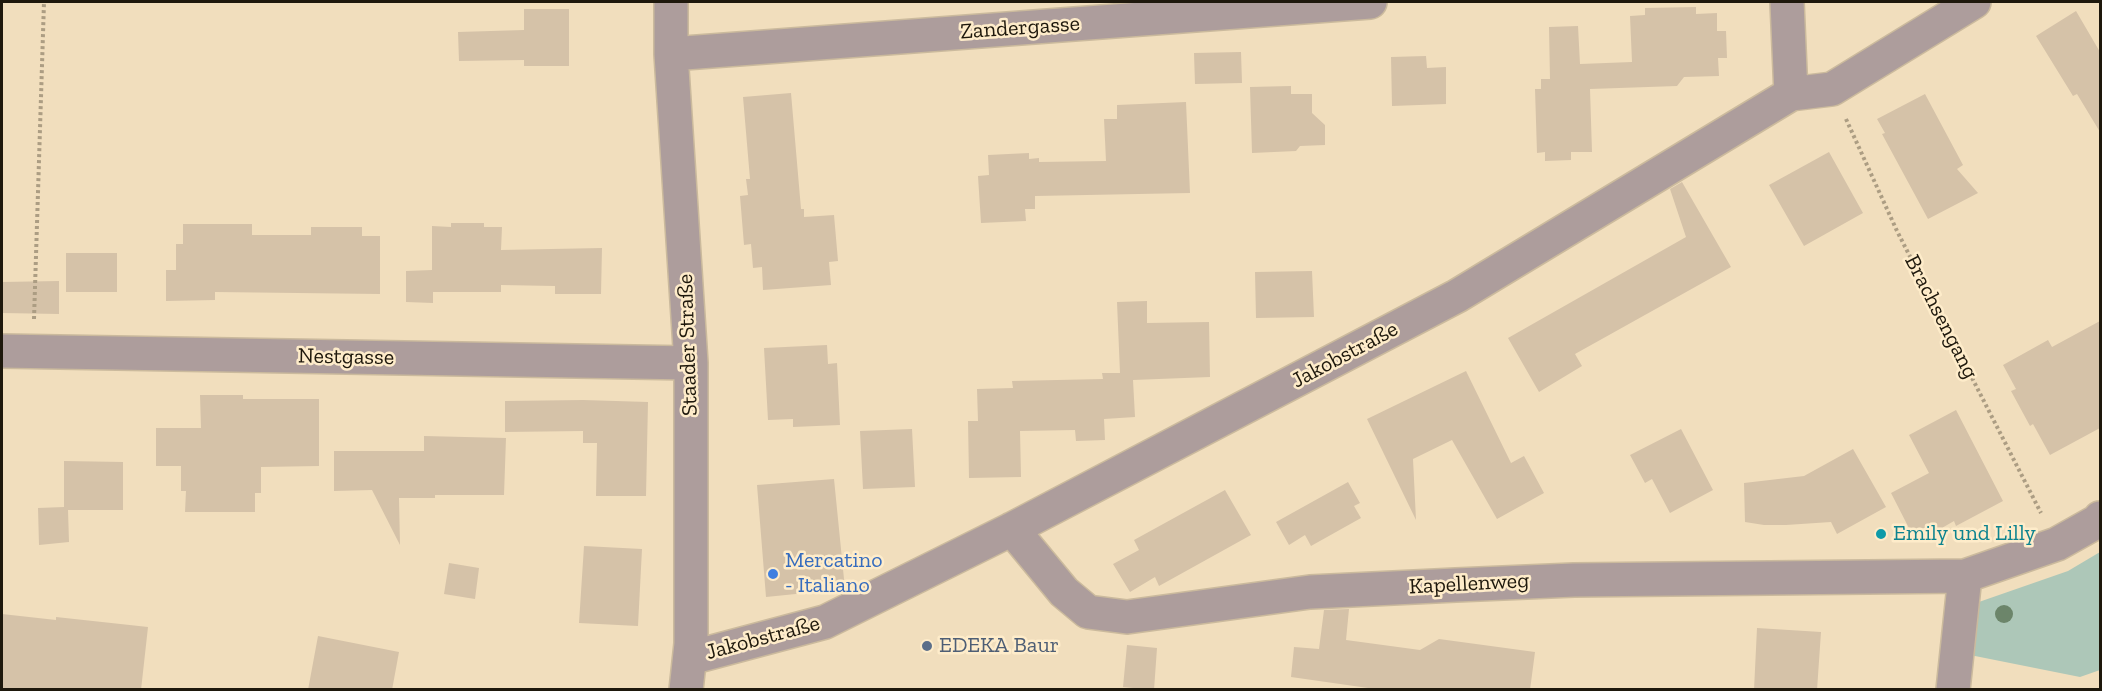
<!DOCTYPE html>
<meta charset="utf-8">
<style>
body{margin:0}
#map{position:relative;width:2102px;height:691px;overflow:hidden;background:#f1debd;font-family:"Zilla Slab",serif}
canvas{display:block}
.frame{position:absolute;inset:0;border:3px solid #1e180c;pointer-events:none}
</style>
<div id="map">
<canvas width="2102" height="691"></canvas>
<div class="frame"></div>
</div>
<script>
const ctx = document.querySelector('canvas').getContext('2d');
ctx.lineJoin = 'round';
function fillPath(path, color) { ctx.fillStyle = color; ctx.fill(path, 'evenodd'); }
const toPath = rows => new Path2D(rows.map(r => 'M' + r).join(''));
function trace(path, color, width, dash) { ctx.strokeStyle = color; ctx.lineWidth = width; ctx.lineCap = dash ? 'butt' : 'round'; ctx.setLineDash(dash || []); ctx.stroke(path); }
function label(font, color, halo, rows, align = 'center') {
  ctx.font = font + ' "Zilla Slab",serif'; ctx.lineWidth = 5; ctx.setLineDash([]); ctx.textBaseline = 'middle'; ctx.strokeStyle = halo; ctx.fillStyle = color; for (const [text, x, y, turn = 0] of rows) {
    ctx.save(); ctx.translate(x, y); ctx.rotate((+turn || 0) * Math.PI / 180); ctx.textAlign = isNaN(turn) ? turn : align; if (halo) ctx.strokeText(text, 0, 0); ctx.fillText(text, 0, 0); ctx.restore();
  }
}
fillPath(toPath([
 [2100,552,2100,670,2080,677,1965,654,1976,603,2068,571]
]), '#adc7b8');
fillPath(toPath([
 [1696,7,1696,14,1717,13,1717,31,1726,31,1727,58,1718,58,1719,76,1684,77,1677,86,1590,89,1592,152,1571,152,1571,160,1545,161,1545,152,1537,153,1535,89,1541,89,1541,79,1550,79,1549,27,1578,26,1580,64,1632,62,1630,16,1645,15,1645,8],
 [524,9,569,9,569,66,524,66,524,60,459,61,458,32,524,30],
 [2076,11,2100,52,2100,132,2077,94,2073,96,2036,36],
 [1241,52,1242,83,1195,84,1194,53],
 [1426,56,1427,68,1446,67,1446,104,1392,106,1391,57],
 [1291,86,1291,94,1312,94,1312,113,1325,125,1325,145,1300,146,1296,151,1252,153,1250,87],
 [791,93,801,209,804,209,804,217,834,215,838,261,829,262,831,285,763,290,762,267,753,268,751,244,744,245,740,196,748,195,746,179,750,179,743,97],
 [1925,94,1963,165,1957,169,1978,193,1928,219,1882,134,1885,133,1877,119],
 [1186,102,1190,193,1035,196,1035,209,1025,209,1026,221,981,223,978,176,989,175,988,155,1029,153,1029,159,1039,158,1039,162,1106,161,1104,119,1117,119,1117,105],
 [1829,152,1863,213,1804,246,1769,185],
 [1682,182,1731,267,1575,354,1582,366,1539,392,1508,338,1686,237,1670,189],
 [451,223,484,223,484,227,502,227,501,250,602,248,601,294,555,294,555,286,501,285,501,292,433,292,433,303,406,302,406,271,432,270,432,226,451,227],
 [183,224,252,224,252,235,311,235,311,227,362,227,362,236,380,236,380,294,215,292,215,300,166,301,166,270,176,270,176,244,183,244],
 [66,253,117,253,117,292,66,292],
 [1312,271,1314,317,1256,318,1255,272],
 [59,281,59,314,2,313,2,282],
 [1147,301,1147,323,1209,322,1210,377,1133,380,1135,417,1104,419,1105,440,1076,441,1075,430,1020,431,1021,477,969,478,968,421,978,421,977,389,1013,388,1012,381,1103,379,1102,373,1120,373,1117,302],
 [2100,321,2100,428,2050,455,2033,424,2030,426,2011,391,2016,389,2003,365,2048,340,2052,347],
 [827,345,828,364,837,363,840,425,793,427,793,419,768,420,764,348],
 [1466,371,1511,463,1524,456,1544,493,1497,519,1452,440,1413,459,1416,520,1367,419],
 [200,395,243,395,243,399,319,399,319,466,261,467,261,493,255,493,255,512,185,512,186,491,181,491,181,466,156,466,156,428,201,428],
 [583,400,648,402,646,496,596,496,597,443,583,443,583,431,505,432,505,401],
 [1956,410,2003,501,1956,526,1954,521,1928,536,1924,528,1912,534,1891,493,1929,473,1909,435],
 [912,429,915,487,863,489,860,431],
 [1681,429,1713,490,1670,513,1652,479,1645,483,1630,455],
 [424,436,506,438,504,495,435,495,435,498,399,498,400,545,372,490,334,491,334,451,424,451],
 [1853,449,1886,507,1837,534,1831,522,1786,525,1764,525,1745,522,1744,483,1804,476],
 [64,461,123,462,123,510,68,510,69,542,39,545,38,508,64,507],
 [834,479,845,589,766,597,757,485],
 [1348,482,1360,503,1354,506,1361,518,1311,546,1305,535,1289,545,1276,522],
 [1225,490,1251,535,1159,586,1155,577,1130,592,1113,564,1139,550,1134,540],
 [584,546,642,549,638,626,579,623],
 [449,563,479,568,475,599,444,594],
 [1349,609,1346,640,1420,650,1439,639,1535,652,1530,690,1382,690,1291,677,1294,647,1319,649,1324,610],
 [2,614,56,620,56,617,148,627,141,690,2,690],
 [1757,628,1821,632,1817,690,1754,690],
 [318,636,399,652,392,690,308,690],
 [1127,645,1157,648,1154,690,1123,687]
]), '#d5c2a8');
const minor = toPath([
 [671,2,671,54,691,363,691,644,686,690],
 [1787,2,1791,94],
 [671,54,1370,2],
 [2,351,691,363],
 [1012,529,1064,592,1088,612,1127,617,1310,592,1456,585,1574,580,1965,576,2057,544,2098,521,2100,518],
 [690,658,825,622,1012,529,1457,296,1791,94,1832,89,1974,2],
 [1953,690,1965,576]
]);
trace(minor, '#cbba9d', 36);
trace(toPath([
 [1846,119,1897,231,2041,513],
 [34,319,44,2]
]), '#ac9d83', 4, [3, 3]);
trace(minor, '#ad9d9c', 33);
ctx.fillStyle = '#6c856a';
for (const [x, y] of [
 [2004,614]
]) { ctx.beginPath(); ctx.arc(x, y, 9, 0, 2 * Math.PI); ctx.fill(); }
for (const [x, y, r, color] of [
 [1881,534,6,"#0f9aa8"],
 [773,574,6,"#3f7fe0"],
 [927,646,6,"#5c6f8a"]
]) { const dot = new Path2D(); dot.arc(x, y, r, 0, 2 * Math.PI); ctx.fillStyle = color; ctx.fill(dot); trace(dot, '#feecca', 2); }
label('22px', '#1e180c', '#feecca', [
 ["Zandergasse",1020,28,-4],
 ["Brachsengang",1941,317,63],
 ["Staader Straße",688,345,-92],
 ["Jakobstraße",1345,355,-28],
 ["Nestgasse",346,357,1],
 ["Kapellenweg",1469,584,-3],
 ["Jakobstraße",763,638,-15]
]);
label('22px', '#0d838f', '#feecca', [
 ["Emily und Lilly",1893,534]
], 'left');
label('22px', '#366cbe', '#feecca', [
 ["Mercatino",785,561],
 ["- Italiano",785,586]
], 'left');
label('22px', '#4e5e75', '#feecca', [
 ["EDEKA Baur",939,646]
], 'left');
</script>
